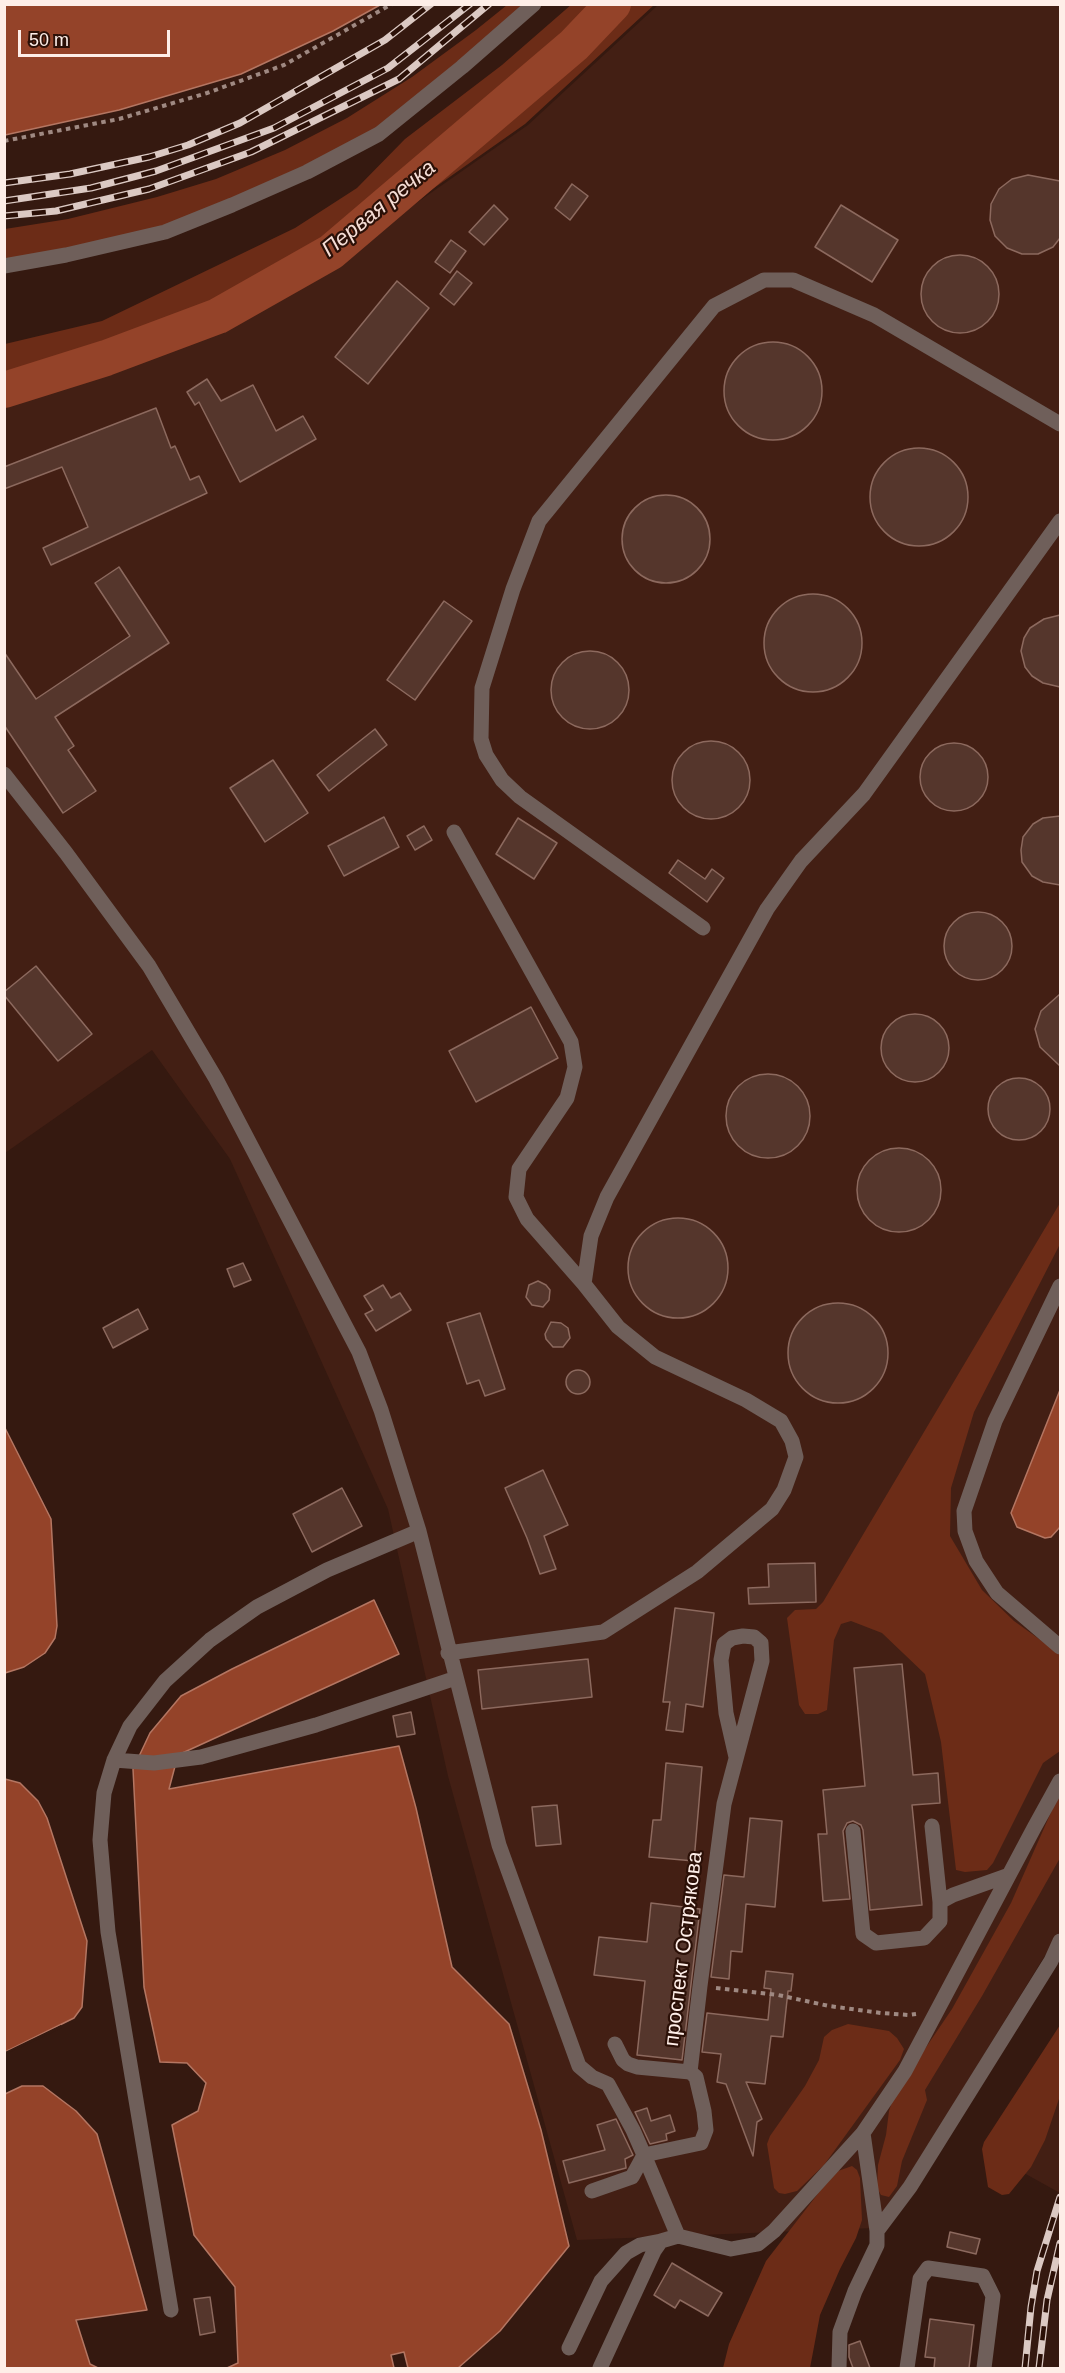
<!DOCTYPE html>
<meta charset="utf-8">
<style>
body{margin:0}
#map{position:relative;width:1065px;height:2373px;overflow:hidden;background:#351910;font-family:Arial,sans-serif}
canvas{display:block}
.frame{position:absolute;inset:0;border:6px solid #feeee8;pointer-events:none}
.scale{position:absolute;left:18px;top:30px;width:152px;height:27px;box-sizing:border-box;border:3px solid #feeee8;border-top:0;padding-left:8px;font-size:18px;line-height:21px;white-space:nowrap;color:#feeee8;-webkit-text-stroke:4px #2b1007;paint-order:stroke}
</style>
<div id="map">
<canvas width="1065" height="2373"></canvas>
<div class="frame"></div>
<div class="scale">50 m</div>
</div>
<script>
const ctx = document.querySelector('canvas').getContext('2d');
ctx.lineJoin = 'round';
function fillPath(path, color) { ctx.fillStyle = color; ctx.fill(path, 'evenodd'); }
const toPath = rows => new Path2D(rows.map(r => 'M' + r).join(''));
function trace(path, color, width, dash) { ctx.strokeStyle = color; ctx.lineWidth = width; ctx.lineCap = dash ? 'butt' : 'round'; ctx.setLineDash(dash || []); ctx.stroke(path); }
function label(font, color, halo, rows, align = 'center') {
  ctx.font = font + ' Arial,sans-serif'; ctx.lineWidth = 4.5; ctx.setLineDash([]); ctx.textBaseline = 'middle'; ctx.strokeStyle = halo; ctx.fillStyle = color; for (const [text, x, y, turn = 0] of rows) {
    ctx.save(); ctx.translate(x, y); ctx.rotate((+turn || 0) * Math.PI / 180); ctx.textAlign = isNaN(turn) ? turn : align; if (halo) ctx.strokeText(text, 0, 0); ctx.fillText(text, 0, 0); ctx.restore();
  }
}
fillPath(toPath([
 [658,5,1060,5,1060,1931,902,2188,874,2228,577,2240,448,1776,388,1509,230,1159,152,1050,5,1153,4,397,242,318,335,260,528,125],
 [1060,2089,1060,2193,1024,2173]
]), '#431f14');
fillPath(toPath([
 [572,4,654,5,525,124,370,233,239,319,5,390,5,344,102,321,295,228,357,188,405,139,502,65],
 [507,5,526,5,483,43,367,135,301,170,166,225,64,250,5,259,5,229,68,219,157,197,216,179,285,150,347,118,412,77,476,30],
 [1060,1203,1060,1244,974,1412,951,1488,950,1536,982,1590,1014,1621,1060,1654,1060,1751,1043,1763,993,1863,987,1870,965,1872,956,1870,941,1742,925,1674,882,1633,851,1621,841,1624,834,1640,827,1710,818,1714,805,1714,799,1705,787,1618,795,1610,816,1609,823,1602],
 [1060,1796,1060,1858,982,1996,925,2090,927,2100,902,2161,897,2186,889,2197,881,2195,877,2188,878,2165,886,2135,889,2111,895,2093,952,2009,1011,1903,1056,1801],
 [848,2024,889,2031,897,2038,904,2049,900,2060,824,2165,797,2191,785,2194,779,2193,774,2188,767,2144,770,2136,805,2086,819,2060,824,2037,832,2030],
 [1060,2025,1060,2096,1045,2140,1031,2167,1009,2194,1002,2195,988,2187,982,2149,984,2142],
 [852,2166,857,2170,860,2178,862,2220,856,2238,840,2269,820,2315,810,2368,723,2368,729,2344,766,2261,820,2191,838,2171]
]), '#6c2c17');
const water = toPath([
 [5,4,380,4,380,5,333,31,241,74,119,110,5,135,5,4],
 [1060,1390,1060,1527,1051,1537,1045,1538,1017,1527,1011,1513,1060,1390],
 [5,1428,51,1519,57,1626,55,1638,45,1653,24,1667,5,1673,5,1428],
 [374,1600,399,1654,178,1755,169,1789,399,1746,416,1808,452,1967,509,2024,541,2130,569,2246,500,2331,458,2368,408,2368,404,2352,391,2355,394,2368,227,2368,238,2363,235,2287,194,2235,172,2125,198,2111,206,2083,187,2063,160,2062,144,1987,133,1769,150,1733,181,1696,232,1669,374,1600],
 [5,1779,20,1783,38,1801,47,1818,87,1941,82,2007,74,2018,5,2052,5,1779],
 [22,2086,43,2086,76,2111,97,2134,147,2310,76,2320,90,2364,98,2368,5,2368,5,2094,22,2086]
]);
fillPath(water, '#944329');
trace(water, '#b47662', 1.5);
fillPath(toPath([
 [61,2025,62,2028,4,2055,5,2052]
]), '#351910');
trace(toPath([
 [4,390,106,358,218,316,331,252,574,45,613,4]
]), '#944329', 36);
const building = toPath([
 [1028,175,1060,181,1060,238,1053,247,1038,254,1022,254,1007,248,995,236,990,220,991,204,999,189,1012,179,1028,175],
 [572,184,588,196,570,220,555,208,572,184],
 [494,205,508,219,484,245,469,232,494,205],
 [841,205,898,240,872,282,815,247,841,205],
 [451,240,466,251,450,273,435,262,451,240],
 '921 294a39 39 0 1 1 78 0a39 39 0 1 1-78 0Z',
 [457,271,472,283,454,305,440,294,457,271],
 [397,281,429,308,368,384,335,357,397,281],
 '724 391a49 49 0 1 1 98 0a49 49 0 1 1-98 0Z',
 [207,379,221,401,253,385,276,431,303,416,316,439,240,482,199,402,195,405,187,392,207,379],
 [156,408,171,448,175,446,190,480,199,476,207,493,51,565,43,548,88,527,62,467,4,489,4,467,156,408],
 '870 497a49 49 0 1 1 98 0a49 49 0 1 1-98 0Z',
 '622 539a44 44 0 1 1 88 0a44 44 0 1 1-88 0Z',
 [119,567,169,643,55,717,74,746,68,750,96,791,63,813,4,725,4,652,36,699,130,636,95,583,119,567],
 '764 643a49 49 0 1 1 98 0a49 49 0 1 1-98 0Z',
 [444,601,472,621,415,700,387,680,444,601],
 [1060,615,1060,687,1043,683,1032,676,1025,667,1021,651,1024,638,1030,628,1044,619,1060,615],
 '551 690a39 39 0 1 1 78 0a39 39 0 1 1-78 0Z',
 [375,729,387,745,329,791,317,775,375,729],
 '672 780a39 39 0 1 1 78 0a39 39 0 1 1-78 0Z',
 '920 777a34 34 0 1 1 68 0a34 34 0 1 1-68 0Z',
 [273,760,308,813,265,842,230,788,273,760],
 [1060,816,1060,885,1043,882,1032,876,1022,862,1021,850,1023,837,1033,824,1043,818,1060,816],
 [384,817,399,847,344,876,328,846,384,817],
 [518,818,557,843,534,879,496,854,518,818],
 [424,826,432,840,415,850,407,836,424,826],
 [678,860,705,879,712,869,724,878,707,902,669,873,678,860],
 '944 946a34 34 0 1 1 68 0a34 34 0 1 1-68 0Z',
 [36,966,92,1034,58,1061,4,995,4,992,36,966],
 [1060,994,1060,1066,1040,1047,1035,1029,1041,1011,1060,994],
 [531,1007,558,1058,476,1102,449,1051,531,1007],
 '881 1048a34 34 0 1 1 68 0a34 34 0 1 1-68 0Z',
 '726 1116a42 42 0 1 1 84 0a42 42 0 1 1-84 0Z',
 '988 1109a31 31 0 1 1 62 0a31 31 0 1 1-62 0Z',
 '857 1190a42 42 0 1 1 84 0a42 42 0 1 1-84 0Z',
 '628 1268a50 50 0 1 1 100 0a50 50 0 1 1-100 0Z',
 [243,1263,251,1280,234,1287,227,1269,243,1263],
 [538,1281,546,1285,550,1290,549,1300,543,1307,532,1305,526,1297,529,1285,538,1281],
 [383,1285,391,1298,400,1293,411,1310,376,1331,365,1314,373,1310,364,1296,383,1285],
 '788 1353a50 50 0 1 1 100 0a50 50 0 1 1-100 0Z',
 [138,1309,148,1329,113,1348,103,1328,138,1309],
 [480,1313,505,1389,485,1396,479,1380,467,1384,447,1323,480,1313],
 [551,1322,561,1323,568,1328,570,1338,563,1347,553,1347,546,1339,545,1334,551,1322],
 '566 1382a12 12 0 1 1 24 0a12 12 0 1 1-24 0Z',
 [543,1470,568,1525,544,1536,556,1569,540,1574,527,1538,505,1488,543,1470],
 [342,1488,362,1526,312,1552,293,1514,342,1488],
 [815,1563,816,1602,749,1604,748,1588,769,1587,768,1564,815,1563],
 [675,1608,714,1613,703,1707,686,1704,683,1732,666,1730,670,1702,663,1702,675,1608],
 [588,1659,592,1697,482,1709,478,1670,588,1659],
 [902,1664,913,1775,938,1773,940,1803,912,1805,922,1905,870,1910,863,1830,861,1825,853,1821,847,1823,843,1831,850,1899,823,1901,818,1834,827,1834,823,1790,865,1786,854,1668,902,1664],
 [411,1712,415,1734,397,1737,393,1716,411,1712],
 [666,1763,702,1767,694,1861,649,1857,653,1820,661,1820,666,1763],
 [557,1805,561,1844,536,1846,532,1807,557,1805],
 [750,1818,782,1821,775,1907,746,1904,742,1952,731,1951,729,1979,711,1977,724,1875,744,1877,750,1818],
 [651,1903,700,1909,682,2060,637,2055,645,1981,594,1975,599,1937,647,1942,651,1903],
 [766,1971,793,1974,791,1991,788,1991,783,2037,771,2036,765,2084,746,2082,762,2119,757,2122,753,2156,726,2084,717,2082,721,2054,702,2052,707,2013,768,2020,771,1989,764,1988,766,1971],
 [647,2108,651,2121,670,2115,675,2131,666,2134,667,2140,650,2144,635,2112,647,2108],
 [616,2119,633,2155,625,2159,626,2168,569,2183,563,2161,605,2150,597,2125,616,2119],
 [950,2232,980,2239,976,2254,947,2247,950,2232],
 [672,2263,722,2293,708,2316,680,2300,675,2308,654,2295,672,2263],
 [210,2297,215,2332,200,2335,194,2299,210,2297],
 [930,2319,974,2325,969,2368,934,2368,935,2358,925,2357,930,2319],
 [860,2341,870,2368,853,2368,849,2357,849,2345,860,2341]
]);
fillPath(building, '#55362c');
trace(building, '#8c695e', 1.5);
trace(toPath([
 [4,141,119,119,207,93,284,65,392,4],
 [716,1988,778,1995,829,2006,881,2013,909,2015,916,2014]
]), '#9f8982', 4, [4.5, 4.5]);
trace(toPath([
 [4,266,66,255,165,232,232,205,307,172,379,134,462,67,534,4],
 [4,774,66,853,149,966,216,1079,359,1352,381,1410,419,1531,499,1845,579,2066,592,2077,608,2084,633,2130,644,2155,701,2143,706,2130,704,2111,696,2077,690,2072,700,1986,724,1804,762,1661,761,1643,754,1637,743,1636,732,1638,724,1644,721,1660,726,1713,736,1757],
 [454,832,571,1042,575,1067,567,1098,519,1169,516,1197,527,1219,584,1284],
 [703,928,520,797,502,780,486,755,481,739,482,688,513,589,539,521,714,306,764,280,793,280,874,315,1060,424],
 [1060,1286,995,1421,964,1511,965,1531,976,1561,997,1593,1060,1647],
 [448,1653,603,1632,697,1572,772,1509,784,1490,796,1457,792,1441,781,1421,746,1400,655,1357,618,1327,584,1284,591,1236,607,1197,767,909,801,861,864,794,1060,521],
 [114,1760,154,1763,201,1757,316,1725,456,1678],
 [932,1826,940,1902,953,1895,1009,1875],
 [853,1831,863,1934,876,1943,924,1938,940,1921,940,1902],
 [615,2044,623,2060,628,2064,637,2067,690,2072],
 [644,2155,678,2236],
 [592,2191,632,2177,644,2155],
 [877,2231,910,2187,1051,1961,1060,1941],
 [171,2310,108,1932,100,1840,104,1793,114,1760,130,1726,165,1681,210,1640,257,1607,327,1570,419,1531],
 [569,2348,601,2281,626,2253,640,2245,661,2241],
 [600,2368,654,2251,661,2241,678,2236,731,2249,758,2244,774,2231,863,2133,905,2071,1034,1828,1060,1781],
 [839,2368,840,2332,855,2291,877,2245,877,2231,863,2133],
 [907,2368,920,2279,928,2268,983,2276,993,2296,984,2368]
]), '#6f5f5a', 15);
const rail = toPath([
 [4,183,70,174,149,157,188,145,240,123,385,40,431,4],
 [4,201,91,188,156,171,274,128,388,68,470,4],
 [4,216,56,211,149,189,251,152,399,79,489,4],
 [1025,2368,1031,2307,1037,2271,1060,2197],
 [1039,2368,1047,2300,1060,2243]
]);
trace(rail, '#dbc9c3', 7);
trace(rail, '#2b1007', 4.5, [14]);
label('21px', '#feeee8', '#2b1007', [
 ["проспект Острякова",684,1949,-83]
]);
label('italic 22px', '#f5ddd5', '#2b1007', [
 ["Первая речка",379,209,-39]
]);
</script>
